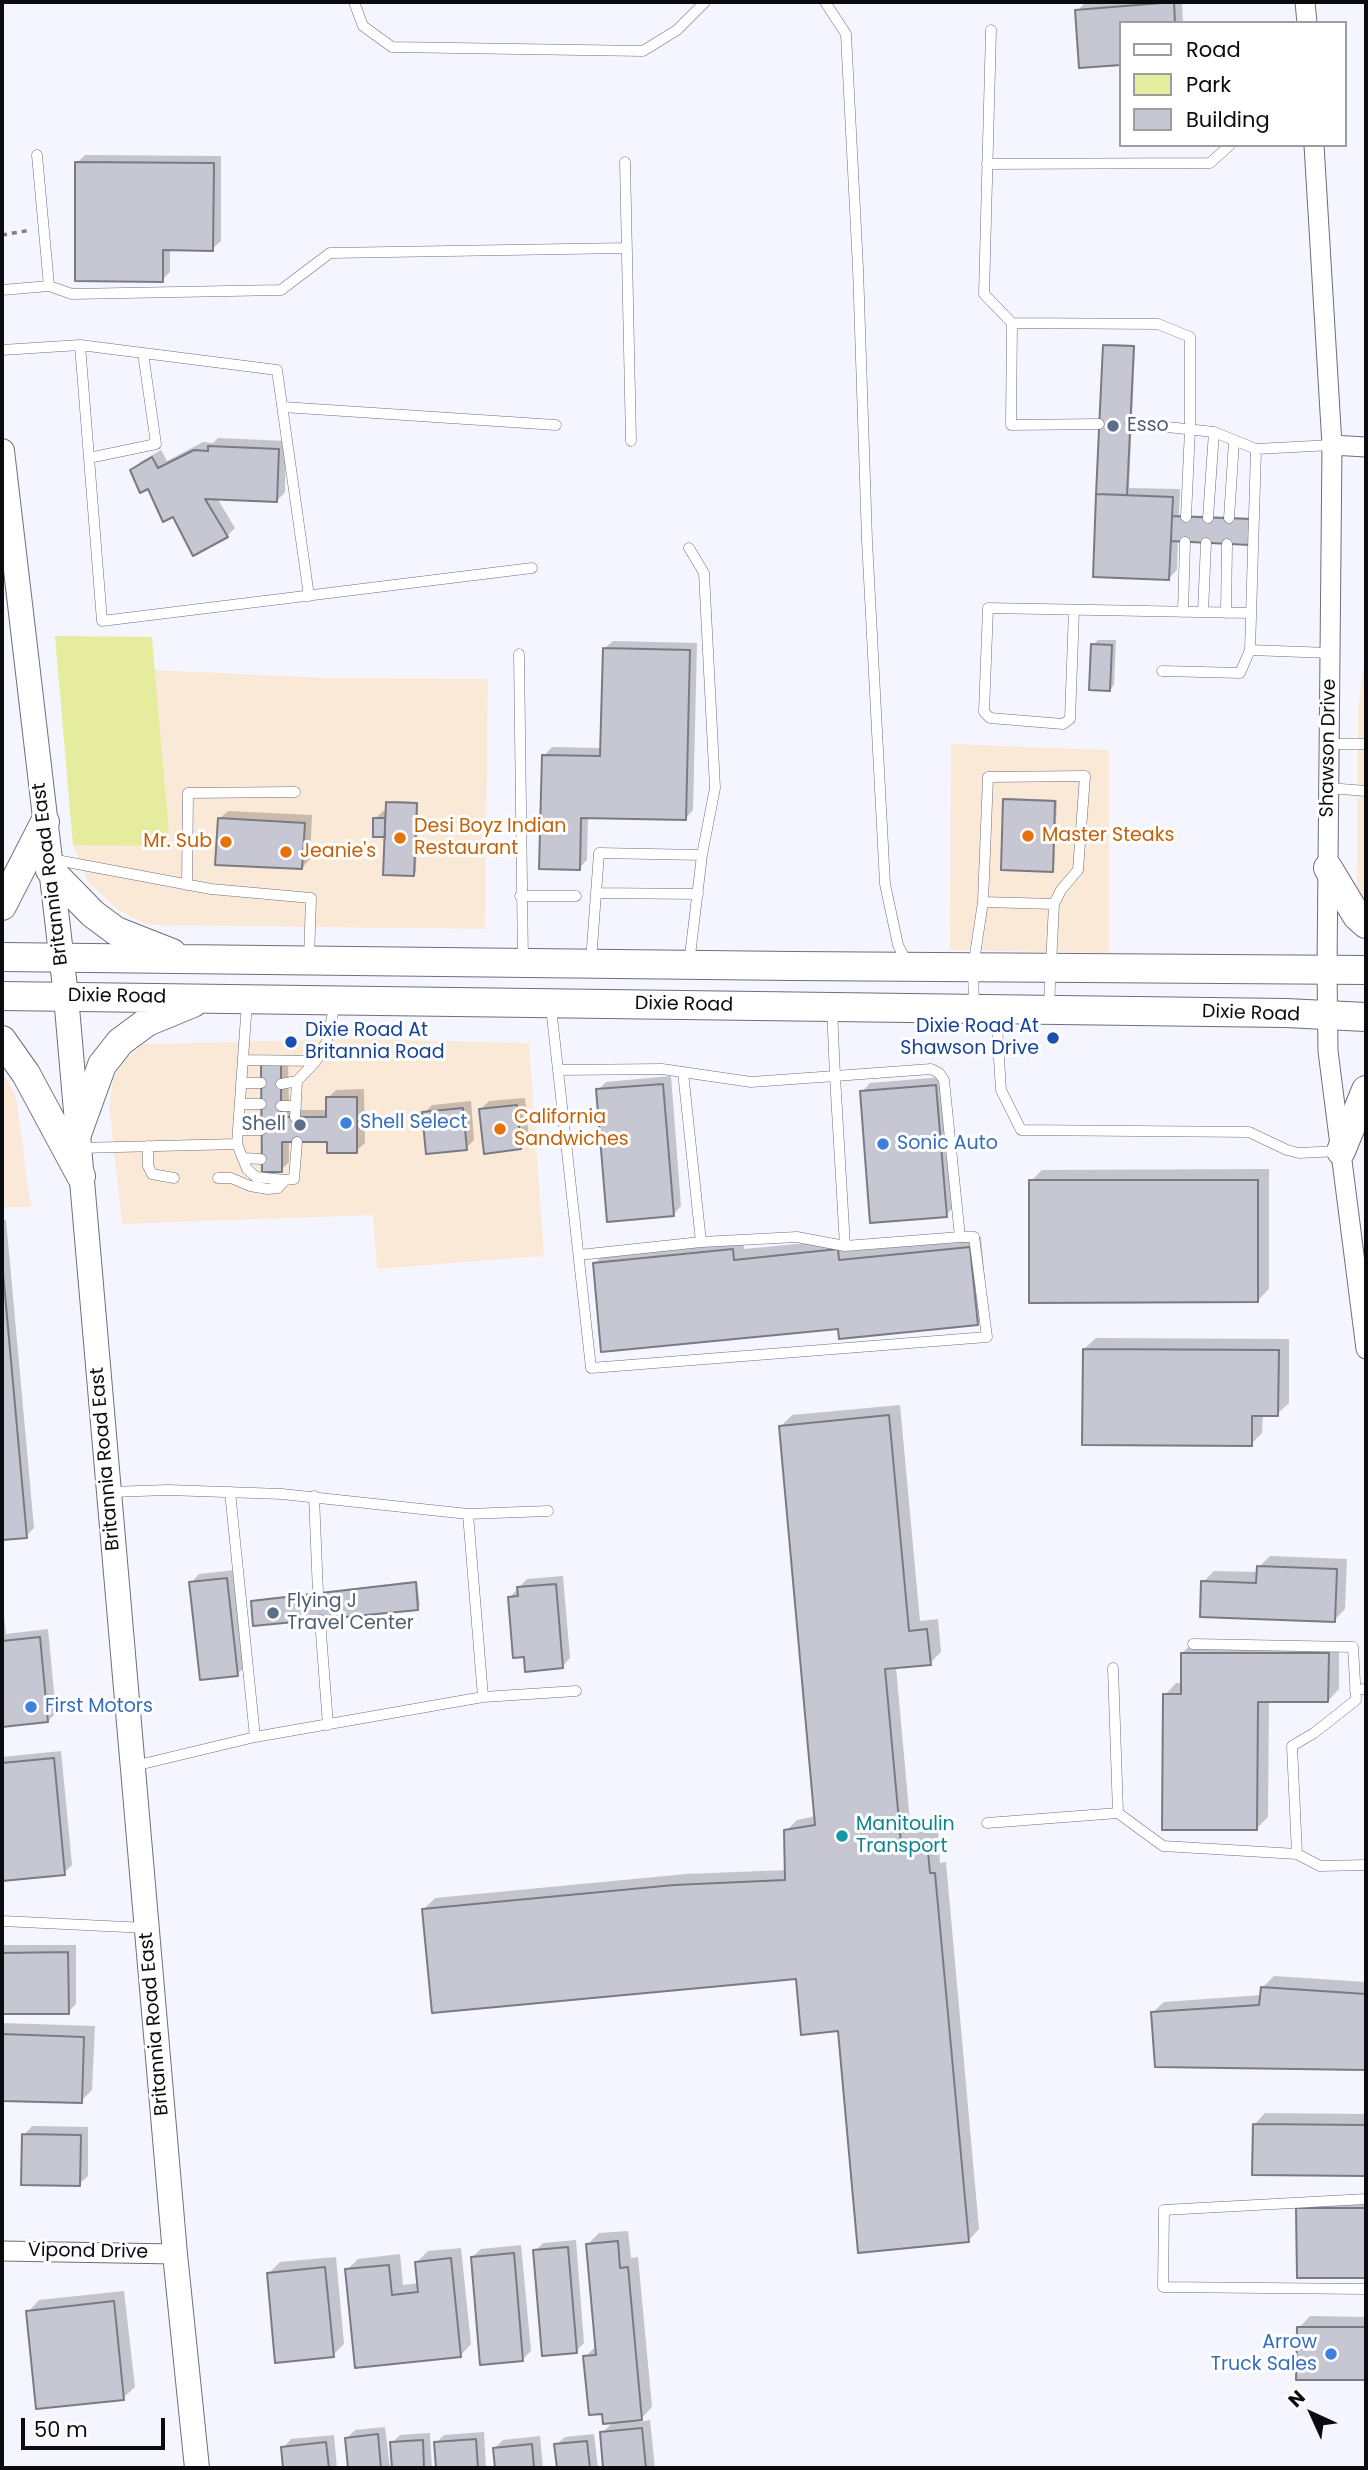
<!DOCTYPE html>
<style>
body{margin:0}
#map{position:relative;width:1368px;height:2470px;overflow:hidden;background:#f5f5ff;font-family:Poppins,sans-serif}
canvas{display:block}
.frame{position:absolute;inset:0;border:4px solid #0b0b0f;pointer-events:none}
.legend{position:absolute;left:1119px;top:21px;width:228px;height:126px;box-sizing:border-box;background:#fff;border:2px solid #9d9d9f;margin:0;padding:9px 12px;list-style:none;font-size:21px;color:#0b0b0f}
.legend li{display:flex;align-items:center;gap:14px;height:35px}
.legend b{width:35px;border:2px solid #9d9d9f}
.north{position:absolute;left:1277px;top:2379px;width:70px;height:70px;-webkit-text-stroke:5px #fff;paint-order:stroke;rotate:315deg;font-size:19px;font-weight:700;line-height:28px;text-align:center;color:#0b0b0f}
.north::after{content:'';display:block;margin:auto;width:24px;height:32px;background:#0b0b0f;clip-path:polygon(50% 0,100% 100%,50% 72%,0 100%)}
.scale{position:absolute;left:21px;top:2418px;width:144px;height:32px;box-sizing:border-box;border:4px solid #0b0b0f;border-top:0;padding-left:9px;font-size:21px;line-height:24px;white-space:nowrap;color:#0b0b0f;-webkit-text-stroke:5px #fff;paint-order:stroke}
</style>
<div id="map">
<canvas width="1368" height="2470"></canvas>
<div class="frame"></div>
<ul class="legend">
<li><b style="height:9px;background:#fff"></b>Road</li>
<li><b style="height:19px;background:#e5ec9d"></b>Park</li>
<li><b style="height:19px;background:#c6c7d2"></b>Building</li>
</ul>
<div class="north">N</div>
<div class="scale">50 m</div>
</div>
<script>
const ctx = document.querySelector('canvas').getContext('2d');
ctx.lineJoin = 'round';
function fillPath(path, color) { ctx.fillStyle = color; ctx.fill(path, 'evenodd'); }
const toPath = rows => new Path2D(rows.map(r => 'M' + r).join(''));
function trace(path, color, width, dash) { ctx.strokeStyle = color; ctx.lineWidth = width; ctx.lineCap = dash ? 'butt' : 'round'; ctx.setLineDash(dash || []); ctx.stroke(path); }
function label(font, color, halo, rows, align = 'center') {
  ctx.font = font + ' Poppins,sans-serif'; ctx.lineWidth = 6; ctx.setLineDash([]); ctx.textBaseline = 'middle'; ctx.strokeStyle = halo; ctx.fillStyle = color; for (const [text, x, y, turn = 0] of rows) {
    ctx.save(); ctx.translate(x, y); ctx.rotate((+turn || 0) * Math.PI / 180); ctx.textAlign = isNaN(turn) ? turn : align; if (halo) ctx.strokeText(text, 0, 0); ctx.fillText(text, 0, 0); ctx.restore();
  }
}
fillPath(toPath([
 [1366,643,1366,908,1357,891,1358,710],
 [155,670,329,678,488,679,485,929,148,925,118,910,88,882,73,845,169,845],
 [951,744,1109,750,1109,953,950,950],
 [355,1039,529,1043,544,1256,377,1269,373,1215,122,1224,109,1104,113,1080,124,1061,143,1044],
 [2,1070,16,1097,31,1207,2,1207]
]), '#fbe9d8');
fillPath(toPath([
 [55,636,152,637,170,846,73,845]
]), '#e5ec9d');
fillPath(toPath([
 [1182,2,1183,23,1121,23,1121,63,1081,66,1077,11,1085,3],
 [85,155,221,156,221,241,212,249,170,249,170,272,162,280,77,163],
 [1106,344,1135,345,1129,488,1180,489,1179,515,1252,518,1252,541,1178,540,1177,570,1169,578,1095,575,1104,346],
 [218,438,286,441,285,492,277,501,217,498,235,528,227,536,174,515,132,471,140,462,161,450,167,461,203,442,213,443],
 [1098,640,1116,640,1114,685,1109,690,1093,645],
 [613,641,697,643,693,810,685,819,588,816,587,860,579,868,544,756,552,747,602,748,604,649],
 [1007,798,1057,800,1054,868,1052,870,1005,800],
 [390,801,418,802,416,872,414,874,375,819,383,811,387,811],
 [228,811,312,815,310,859,302,868,219,819],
 [271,1055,288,1055,289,1110,328,1110,328,1098,336,1090,364,1089,365,1143,356,1151,328,1140,289,1140,289,1162,281,1170,263,1064],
 [671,1076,681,1206,673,1215,598,1090,606,1082],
 [944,1077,954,1207,946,1215,862,1092,870,1083],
 [525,1098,529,1139,521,1148,481,1109,489,1101],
 [471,1101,474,1140,466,1148,424,1113,432,1105],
 [1269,1169,1269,1289,1258,1300,1031,1181,1042,1170],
 [2,1220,6,1220,34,1528,26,1536,2,1538],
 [981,1237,988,1312,977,1323,839,1327,595,1263,606,1252,743,1239,744,1249,849,1239,850,1250],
 [1096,1338,1289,1339,1289,1403,1277,1414,1263,1414,1262,1433,1251,1444,1084,1349],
 [900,1405,920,1621,938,1619,941,1652,930,1663,896,1667,911,1833,938,1830,940,1863,946,1862,979,2229,968,2241,840,2029,797,1977,424,1909,435,1898,686,1874,787,1870,786,1831,797,1820,816,1816,781,1426,792,1415],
 [1270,1556,1347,1559,1345,1609,1334,1620,1203,1582,1214,1571,1259,1572,1259,1567],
 [235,1570,246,1666,237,1674,191,1583,199,1574],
 [563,1576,570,1658,562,1667,525,1655,509,1598,527,1579],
 [417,1581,420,1606,417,1608,253,1602,255,1600],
 [2,1598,6,1634,48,1629,56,1713,48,1721,2,1725],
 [1194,1642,1339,1643,1339,1689,1328,1701,1269,1700,1268,1817,1257,1828,1165,1695,1176,1683,1182,1683,1182,1653],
 [61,1751,72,1865,64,1873,2,1879,2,1757],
 [2,1945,76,1945,76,2004,68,2012,2,2012],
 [1274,1976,1366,1982,1366,2067,1152,2013,1164,2002,1262,1995,1262,1988],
 [2,2023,95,2026,92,2090,81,2101,2,2099],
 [1265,2113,1366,2114,1366,2174,1253,2173,1254,2125],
 [32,2126,88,2127,88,2176,79,2184,24,2135],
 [1309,2198,1366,2198,1366,2276,1298,2276,1298,2209],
 [628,2231,631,2258,638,2257,652,2407,638,2422,650,2420,655,2468,605,2468,602,2433,614,2421,603,2412,585,2357,597,2345,588,2244,599,2233],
 [576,2240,584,2343,576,2351,535,2251,543,2243],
 [521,2245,531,2351,522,2360,472,2257,481,2249],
 [461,2248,471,2344,460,2356,347,2270,358,2259,400,2254,403,2285,419,2283,417,2262,428,2251],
 [336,2257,344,2344,333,2355,268,2274,280,2262],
 [124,2291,135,2387,123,2398,28,2312,39,2300],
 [1310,2316,1366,2317,1366,2379,1298,2378,1299,2328],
 [385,2427,390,2468,350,2468,347,2438,355,2430],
 [484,2432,486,2468,438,2468,436,2443,444,2435],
 [430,2433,432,2468,394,2468,392,2443,400,2435],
 [594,2434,598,2468,559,2468,556,2445,565,2437],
 [334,2435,337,2468,285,2468,283,2448,291,2439],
 [540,2436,543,2468,497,2468,495,2448,503,2440],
 [1230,2466,1366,2468,1229,2468]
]), '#0003');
const building = toPath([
 [1174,2,1175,23,1121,23,1121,65,1079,68,1075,10,1174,2],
 [75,162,214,163,213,251,163,250,163,282,75,281,75,162],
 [1103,345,1134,346,1127,495,1096,494,1103,345],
 [208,446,279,449,277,502,205,499,228,537,193,556,173,517,163,522,148,489,140,493,130,470,152,457,158,468,194,450,208,451,208,446],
 [1096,494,1173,497,1169,580,1093,577,1096,494],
 [1172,516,1251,519,1250,545,1171,541,1172,516],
 [1091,644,1112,645,1110,691,1089,690,1091,644],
 [603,648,690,650,686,820,581,818,580,870,539,869,542,755,600,756,603,648],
 [1003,799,1055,801,1053,872,1001,870,1003,799],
 [386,802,417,803,414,876,383,875,386,802],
 [218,818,305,823,302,869,215,865,218,818],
 [373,818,385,818,385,837,373,837,373,818],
 [261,1063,281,1063,281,1117,326,1117,326,1097,357,1097,357,1153,327,1153,327,1142,282,1142,282,1172,262,1172,261,1063],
 [663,1084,674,1216,607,1222,596,1089,663,1084],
 [936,1085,947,1217,870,1223,860,1091,936,1085],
 [517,1105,521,1149,484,1154,479,1109,517,1105],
 [463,1108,467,1150,426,1154,422,1112,463,1108],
 [1029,1180,1258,1180,1258,1302,1029,1303,1029,1180],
 [970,1247,978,1325,839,1339,838,1329,601,1352,593,1263,733,1249,734,1260,838,1249,839,1260,970,1247],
 [2,1261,27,1538,2,1540,2,1261],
 [1083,1349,1279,1350,1278,1416,1252,1416,1252,1446,1082,1445,1083,1349],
 [889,1415,909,1631,927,1629,931,1665,885,1669,901,1843,927,1841,930,1873,935,1873,969,2242,858,2253,838,2031,801,2035,796,1979,432,2013,422,1909,674,1885,785,1880,784,1830,815,1825,779,1426,889,1415],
 [1257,1566,1337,1569,1335,1622,1200,1617,1201,1581,1256,1583,1257,1566],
 [227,1578,238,1676,200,1680,189,1582,227,1578],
 [416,1582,418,1610,253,1626,251,1601,416,1582],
 [556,1584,563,1668,525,1672,524,1657,513,1658,508,1597,518,1596,517,1587,556,1584],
 [40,1637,48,1722,2,1727,2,1641,40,1637],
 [1181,1653,1329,1653,1328,1702,1258,1702,1257,1830,1162,1830,1163,1694,1181,1694,1181,1653],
 [54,1758,65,1875,2,1881,2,1763,54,1758],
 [68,1952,69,2014,2,2014,2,1953,68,1952],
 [1261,1987,1366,1994,1366,2070,1155,2067,1151,2012,1259,2005,1261,1987],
 [2,2034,84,2037,82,2103,2,2101,2,2034],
 [1253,2124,1366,2125,1366,2176,1252,2175,1253,2124],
 [22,2134,81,2135,80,2186,21,2185,22,2134],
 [1296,2208,1366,2208,1366,2278,1297,2278,1296,2208],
 [618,2241,620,2268,628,2267,642,2420,603,2424,602,2414,589,2415,583,2356,596,2355,586,2244,618,2241],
 [568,2247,577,2353,542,2356,533,2250,568,2247],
 [514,2253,523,2361,480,2365,471,2257,514,2253],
 [451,2258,461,2357,355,2368,345,2269,389,2265,392,2295,418,2292,415,2262,451,2258],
 [325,2267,334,2357,275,2363,267,2273,325,2267],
 [114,2301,124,2400,36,2409,26,2311,114,2301],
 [1297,2327,1366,2327,1366,2380,1296,2380,1297,2327],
 [642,2428,646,2468,603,2468,600,2432,642,2428],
 [378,2434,381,2468,348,2468,345,2438,378,2434],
 [476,2439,478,2468,436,2468,434,2442,476,2439],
 [423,2440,424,2468,392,2468,390,2442,423,2440],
 [587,2441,590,2468,557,2468,554,2444,587,2441],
 [326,2442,329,2468,283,2468,281,2447,326,2442],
 [532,2444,534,2468,495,2468,493,2448,532,2444]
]);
fillPath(building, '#c6c7d2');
trace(building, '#7a7a84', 2);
const service = toPath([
 [354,2,363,26,392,47,643,51,677,30,705,2],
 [825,2,846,34,858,268,867,540,885,884,898,945,907,963],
 [991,30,984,294,1012,323],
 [625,162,631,441],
 [987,164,1210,163,1230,145],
 [49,286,72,294,281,290,330,253,626,248],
 [2,290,49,286,37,155],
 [80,345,277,370,309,596],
 [2,350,80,345,102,621,532,568],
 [283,407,556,425],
 [1130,423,1214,432,1256,449],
 [1099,424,1011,425,1012,323,1158,324,1190,337,1190,429,1186,517],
 [89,458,156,444,143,353],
 [1208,518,1214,432],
 [1229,518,1234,442],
 [1074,610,1070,719,1063,724,990,718,984,712,988,608,1251,613],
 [1183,612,1185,542],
 [1203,612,1206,543],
 [1226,613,1227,544],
 [1330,653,1250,650,1256,449,1332,445],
 [519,654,523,962],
 [1162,671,1240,673,1250,650],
 [1329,744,1366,744],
 [1329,788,1366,791],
 [51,859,211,889,311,898,309,960],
 [187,885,188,793,295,792],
 [596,893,698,894],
 [520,896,576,896],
 [983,902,988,777,1085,776,1078,870,1061,890,1054,904],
 [591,961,599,853,702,855],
 [689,964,702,855,715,788,704,573,689,548],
 [551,1007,591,1368,987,1337,974,1237,960,1237,944,1080,939,1073,931,1069,835,1076,832,1008],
 [974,1007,973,968,983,902,1054,904,1049,1006],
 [996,1010,1001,1090,1021,1130,1249,1132,1287,1150,1299,1153,1338,1151],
 [243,1060,316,1061],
 [558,1070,662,1069,751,1082,835,1076,845,1246],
 [683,1072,701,1242],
 [241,1083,261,1083],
 [281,1084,297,1081],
 [240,1104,261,1104],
 [281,1106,296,1106],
 [295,1117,297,1081,316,1061,327,1041,335,1003],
 [238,1130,261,1130],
 [237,1144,247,1169,256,1177,285,1180,294,1179,297,1142],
 [148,1146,148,1166,152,1174,174,1178],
 [79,1148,237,1144,247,1002],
 [243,1158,261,1159],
 [218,1178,231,1178,250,1186,268,1189,278,1188,285,1180],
 [579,1255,701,1242,797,1237,845,1246,960,1237],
 [110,1492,168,1490,282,1494,468,1514],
 [314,1496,318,1593],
 [320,1620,328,1725],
 [1355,1690,1366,1689],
 [483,1697,468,1514,548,1511],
 [255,1737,483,1697,576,1691],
 [134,1766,255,1737,230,1492],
 [1118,1813,1163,1846,1297,1854,1292,1746,1314,1733,1356,1700,1353,1647,1193,1644],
 [987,1823,1118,1813,1113,1668],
 [1297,1854,1320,1866,1366,1865],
 [2,1921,147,1928],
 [1366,2199,1164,2210,1163,2287,1366,2289]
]);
const minor = toPath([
 [1305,2,1307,23],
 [1314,145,1332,445,1327,968,1328,1051,1366,1349],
 [1332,445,1366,447],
 [2,2251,175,2254]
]);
const tertiary = toPath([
 [2,451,66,996,175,2254,197,2468]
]);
const secondary = toPath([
 [1328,868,1357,916,1366,924],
 [50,870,93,914,116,931,172,953],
 [2,906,45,822],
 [2,957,793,966,1366,970],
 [2,996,1286,1013,1366,1017],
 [2,1040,26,1074,81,1176],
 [77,1134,102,1065,120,1042,147,1022,193,1003],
 [1341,1151,1366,1090]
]);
trace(service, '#6e6f79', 11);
trace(minor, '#6e6f79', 21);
trace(tertiary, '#6e6f79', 26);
trace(secondary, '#6e6f79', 30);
trace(toPath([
 [2,235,31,230]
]), '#808087', 3.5, [5, 5]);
trace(service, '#fff', 10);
trace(minor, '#fff', 19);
trace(tertiary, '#fff', 24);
trace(secondary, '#fff', 28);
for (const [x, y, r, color] of [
 [1113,426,7,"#5c6f8a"],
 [1028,836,7,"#e8710a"],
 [400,838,7,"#e8710a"],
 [226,842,7,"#e8710a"],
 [286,852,7,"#e8710a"],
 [1053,1038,7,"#1a4fb4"],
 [291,1042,7,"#1a4fb4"],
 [346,1123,7,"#3f7fe0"],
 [300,1125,7,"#5c6f8a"],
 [500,1129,7,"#e8710a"],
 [883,1144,7,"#3f7fe0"],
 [273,1613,7,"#5c6f8a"],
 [31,1707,7,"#3f7fe0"],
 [842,1836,7,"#0f9aa8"],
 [1331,2354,7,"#3f7fe0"]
]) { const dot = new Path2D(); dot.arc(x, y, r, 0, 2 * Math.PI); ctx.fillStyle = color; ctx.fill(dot); trace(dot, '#fff', 2.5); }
label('19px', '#4e5e75', '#fff', [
 ["Esso",1127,426],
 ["Shell",286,1125,"right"],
 ["Flying J",287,1602],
 ["Travel Center",287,1624]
], 'left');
label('19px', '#0b0b0f', '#fff', [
 ["Shawson Drive",1329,748,-89],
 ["Britannia Road East",51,874,-97],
 ["Dixie Road",117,997,1],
 ["Dixie Road",684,1005,1],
 ["Dixie Road",1251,1014,2],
 ["Britannia Road East",106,1459,-95],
 ["Britannia Road East",155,2024,-95],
 ["Vipond Drive",88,2252,1]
]);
label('19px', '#c56008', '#fff', [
 ["Desi Boyz Indian",414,827],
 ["Restaurant",414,849],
 ["Master Steaks",1042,836],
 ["Mr. Sub",212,842,"right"],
 ["Jeanie's",300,852],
 ["California",514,1118],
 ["Sandwiches",514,1140]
], 'left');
label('19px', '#164399', '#fff', [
 ["Dixie Road At",1039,1027],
 ["Shawson Drive",1039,1049],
 ["Dixie Road At",305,1031,"left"],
 ["Britannia Road",305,1053,"left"]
], 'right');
label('19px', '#366cbe', '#fff', [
 ["Shell Select",360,1123],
 ["Sonic Auto",897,1144],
 ["First Motors",45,1707],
 ["Arrow",1317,2343,"right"],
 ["Truck Sales",1317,2365,"right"]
], 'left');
label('19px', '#0d838f', '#fff', [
 ["Manitoulin",856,1825],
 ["Transport",856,1847]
], 'left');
</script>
